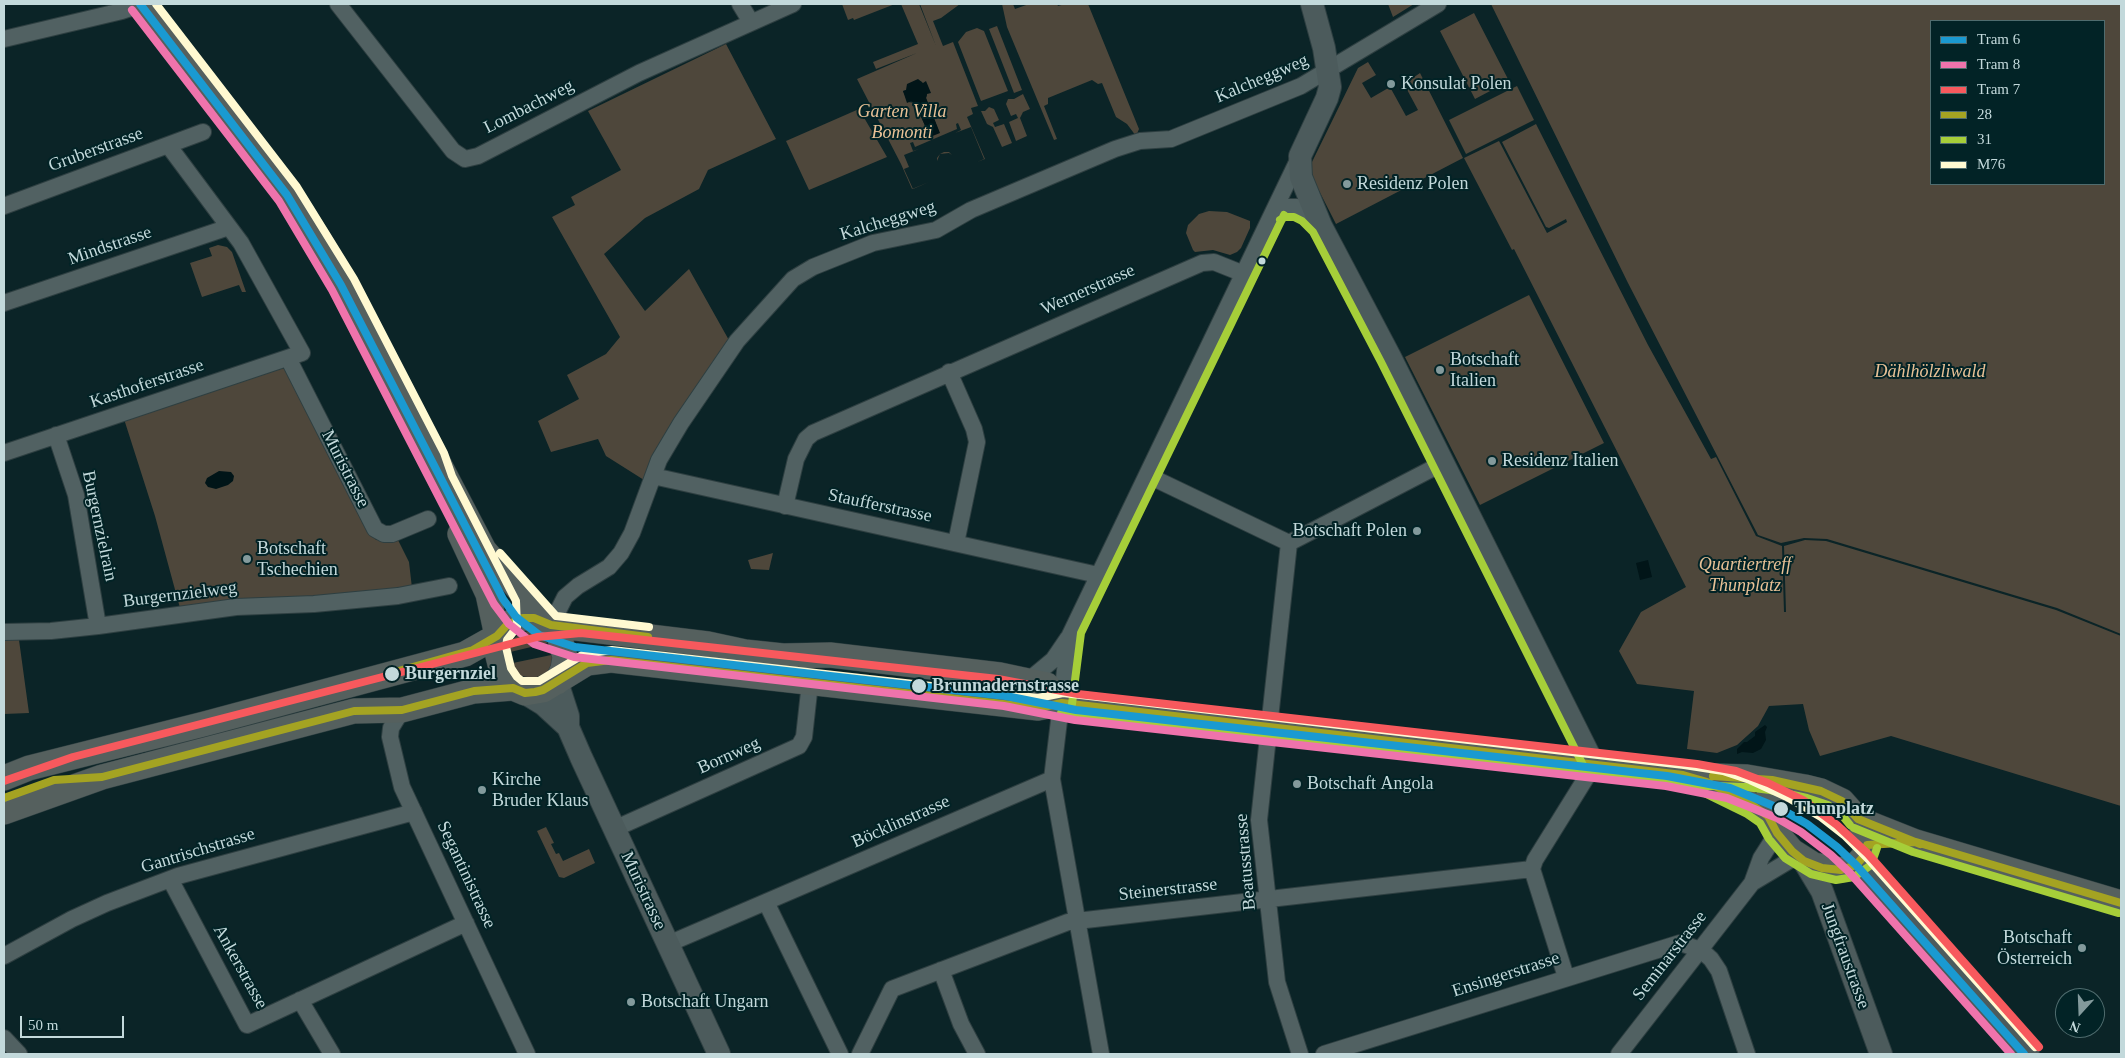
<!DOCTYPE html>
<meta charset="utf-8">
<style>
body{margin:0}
#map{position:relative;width:2125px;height:1058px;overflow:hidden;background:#0b2427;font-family:Georgia,serif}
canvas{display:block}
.frame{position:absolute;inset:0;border:5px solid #c3d9db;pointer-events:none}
.legend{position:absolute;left:1930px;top:20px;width:175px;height:165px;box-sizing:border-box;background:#022326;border:1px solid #4f6c6e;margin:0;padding:6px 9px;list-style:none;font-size:15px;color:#c3d9db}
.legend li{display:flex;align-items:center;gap:10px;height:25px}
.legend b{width:25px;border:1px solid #4f6c6e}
.north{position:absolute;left:2055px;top:988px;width:50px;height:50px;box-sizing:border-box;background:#022326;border:1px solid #4f6c6e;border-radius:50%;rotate:200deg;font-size:14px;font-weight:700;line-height:20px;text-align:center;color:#c3d9db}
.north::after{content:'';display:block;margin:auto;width:18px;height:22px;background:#839a9c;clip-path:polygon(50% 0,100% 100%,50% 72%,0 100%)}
.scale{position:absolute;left:20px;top:1016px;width:104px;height:22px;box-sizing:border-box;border:2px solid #c3d9db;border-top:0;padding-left:6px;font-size:15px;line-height:18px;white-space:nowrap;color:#c3d9db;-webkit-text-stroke:4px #022326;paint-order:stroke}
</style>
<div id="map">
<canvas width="2125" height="1058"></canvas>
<div class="frame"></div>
<ul class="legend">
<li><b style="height:6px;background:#1a9ad1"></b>Tram 6</li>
<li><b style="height:6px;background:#ef73ac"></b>Tram 8</li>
<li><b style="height:6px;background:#f7595d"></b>Tram 7</li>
<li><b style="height:6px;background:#a4a322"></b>28</li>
<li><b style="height:6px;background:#a6ce39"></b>31</li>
<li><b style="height:6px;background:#fff9d1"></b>M76</li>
</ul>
<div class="north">N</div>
<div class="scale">50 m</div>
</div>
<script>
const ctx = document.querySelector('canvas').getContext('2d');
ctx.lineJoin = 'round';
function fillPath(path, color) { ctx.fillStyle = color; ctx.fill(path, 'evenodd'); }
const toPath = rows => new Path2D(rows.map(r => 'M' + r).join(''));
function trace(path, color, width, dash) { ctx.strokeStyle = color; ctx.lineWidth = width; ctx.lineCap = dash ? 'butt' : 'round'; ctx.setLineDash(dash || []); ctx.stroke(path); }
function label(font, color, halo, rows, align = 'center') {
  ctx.font = font + ' Georgia,serif'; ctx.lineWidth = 4; ctx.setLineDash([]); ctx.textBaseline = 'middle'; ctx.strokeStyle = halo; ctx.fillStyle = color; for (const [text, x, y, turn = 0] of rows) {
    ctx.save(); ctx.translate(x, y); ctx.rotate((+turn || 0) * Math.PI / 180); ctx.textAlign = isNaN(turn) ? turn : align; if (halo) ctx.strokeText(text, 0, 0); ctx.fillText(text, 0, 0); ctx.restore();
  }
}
fillPath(toPath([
 [842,4,895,4,854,20,853,18,848,20],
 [901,4,919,4,936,46,920,4,960,4,941,18,933,21,943,46,953,42,978,106,971,108,973,114,967,117,985,159,977,162,984,159,971,127,955,133,961,130,958,123,956,124,957,129,915,147,913,142,910,143,913,151,919,149,904,155,909,167,904,169,913,189,929,182,923,167,937,161,937,158,940,154,944,152,949,152,952,155,966,149,952,155,949,153,940,154,937,161,923,167,929,182,912,189,901,164,857,79,917,53,876,69,873,62,918,44],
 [921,81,927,95,926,98,939,132,930,137,915,103,908,102,903,91,907,90,908,86],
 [1002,4,1013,4,1015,9,1029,4,1057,4,1058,6,1065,4,1088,4,1139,129,1136,136,1127,124,1116,117,1102,83,1098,84,1092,80,1048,98,1048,104,1044,106,1057,139,1054,140,1007,27],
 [1388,4,1414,4,1393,17],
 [1491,4,2121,4,2121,634,2057,608,1827,539,1804,538,1781,543,1758,535,1628,283],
 [1931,21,2104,21,2104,184,1931,184],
 [1474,13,1509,81,1475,99,1440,31],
 [997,26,1022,90,1014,93,989,29],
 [977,28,984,31,1008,91,981,101,958,42,966,32],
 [726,44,776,139,708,170,699,189,645,218,604,254,645,311,689,269,730,342,644,480,606,456,598,439,551,452,538,421,579,399,567,375,606,354,620,337,552,217,575,205,571,197,621,170,588,111],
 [1368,62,1376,75,1362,83,1371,98,1390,87,1406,116,1418,110,1404,84,1420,73,1463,158,1336,224,1312,177,1312,162,1358,68],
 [1517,86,1534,120,1466,154,1449,120],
 [1023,94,1030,109,1023,112,1020,118,1027,136,1016,141,1009,122,1018,118,1016,114,1011,116,1006,104,1008,99,1014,99],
 [989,107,994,109,999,120,993,123,995,127,1004,124,1012,143,1002,147,993,127,987,124,981,111,985,111],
 [859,109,887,157,809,190,786,141],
 [1536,124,1648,345,1711,459,1716,457,1756,536,1782,546,1784,612,1786,612,1784,546,1805,540,1826,541,2056,610,2121,636,2121,806,1891,736,1820,756,1809,730,1803,704,1769,706,1758,726,1737,745,1717,753,1687,749,1694,691,1637,684,1619,651,1641,612,1686,587,1514,249,1512,250,1464,158,1499,141,1547,233,1567,222,1566,219,1549,228,1546,227,1502,142],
 [1209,211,1227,212,1250,221,1250,228,1241,248,1237,252,1230,255,1213,250,1195,252,1193,250,1186,233,1188,225,1199,214],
 [218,245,227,247,232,252,246,292,242,292,239,285,202,297,190,263,212,256,209,248],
 [1529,295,1604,443,1480,505,1405,357],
 [281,367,289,372,376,540,398,540,409,562,412,588,180,608,155,516,124,419],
 [773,553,769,570,751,569,748,560],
 [528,631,548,643,506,653,512,640,521,633],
 [4,638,19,640,29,713,4,714],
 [556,654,549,671,535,678,520,676,508,664],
 [546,827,554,843,551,844,556,854,559,853,563,861,589,849,595,863,564,878,559,877,537,831]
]), '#4e473b');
fillPath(toPath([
 [918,79,923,83,926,81,931,93,927,94,926,98,940,133,930,137,915,103,911,101,907,103,903,91,906,90,907,84],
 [219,471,231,472,234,476,233,481,228,485,216,489,208,487,205,483,207,478],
 [1648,560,1652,577,1640,580,1636,563],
 [1765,725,1767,727,1765,732,1766,740,1761,749,1753,753,1742,752,1737,754,1737,749,1744,742,1747,742,1755,736,1755,732]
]), '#011518');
const street = toPath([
 [338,4,453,151,465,159,478,156,639,73,793,4],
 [740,4,751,22],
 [4,39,122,11,143,4],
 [4,206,203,132],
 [1275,211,1282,207,1297,207,1308,213,1318,223],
 [4,303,229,227],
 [288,358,375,529,384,534,392,534,428,519],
 [949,372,974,429,977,442,956,543],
 [56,435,76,495,98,626],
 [4,453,302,353,241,243,168,145],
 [1147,475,1289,543,1443,463],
 [653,476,1098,575],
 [785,506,796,459,806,439,813,433,1202,263,1214,262,1244,274],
 [1289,543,1259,820,1277,982,1300,1054],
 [551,625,565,597,578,586,609,567,621,553,632,533,659,460,681,423,737,341,793,279,813,267,873,243,936,230,971,210,1115,149,1140,141,1171,139,1301,86,1438,4],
 [4,632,51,631,98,626,236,607,314,604,398,596,449,586],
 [1029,680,1053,660,1068,638],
 [402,710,391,728,390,737,402,787,527,1054],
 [614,829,799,746,804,737,810,683],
 [170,879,247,1025,466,923],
 [1752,883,1797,856],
 [766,902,840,1054],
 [668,944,1052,779],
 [4,956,72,919,107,903,178,876,414,812],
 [941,970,961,1024,977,1054],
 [1566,977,1532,869,1535,860,1594,765],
 [300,1000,332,1054],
 [4,1038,19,1054],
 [860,1054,892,989,1068,922,1532,869],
 [1101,1054,1052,779,1069,637,1299,158],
 [1324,1054,1680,943,1701,950,1711,959,1719,971,1747,1054],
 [1619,1054,1752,883,1761,858,1777,833]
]);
const secondary = toPath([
 [1312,4,1324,48,1330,87,1327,98,1300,156,1301,177,1321,226,1390,357,1594,765],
 [557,682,568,716,568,727,581,757,719,1054],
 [525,693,543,704,568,727],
 [1804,861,1822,891,1881,1054],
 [1858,863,2028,1054]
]);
const primary = toPath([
 [144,4,289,193,318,238,345,284,484,550,559,635,565,657,563,669,557,682],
 [460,534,488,594,497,636],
 [1062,703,1047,685,1000,675,830,655,783,656,745,652,708,644,551,625,534,618,523,618,513,621,507,625,497,636,496,648,502,672,509,684,513,688,525,693,543,690,587,663,611,660,1038,708,1062,703,1594,765,1683,775,1747,777,1805,787],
 [4,778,29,768,204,724,465,654,497,636],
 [1700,780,1745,801,1768,816],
 [1805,787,1821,791,1842,801,1858,819,1864,832,1867,845,1864,856,1856,865,1841,870,1814,865,1792,851,1775,831,1766,813,1765,806,1768,798,1780,790,1805,787],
 [4,812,102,777,354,711,402,710,474,691,513,688],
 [1858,819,1916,842,2121,903]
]);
trace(street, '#2e3f41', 18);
trace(secondary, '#2e3f41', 24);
trace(primary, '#2e3f41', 26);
trace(street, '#516162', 16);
trace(secondary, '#4c5b5c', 22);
trace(primary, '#55605e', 25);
trace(toPath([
 [395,672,473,650,497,636,507,625,523,618,534,618,551,625,648,637],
 [1713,776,1772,780,1821,791,1842,801,1858,819,1920,844],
 [4,798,54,780,102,777,354,711,402,710,474,691,513,688,525,693,535,692,543,690,587,663,611,660,1038,708,1062,703,1683,775,1707,782,1752,805,1768,816,1777,833,1792,851,1804,861,1822,868,1841,870,1856,865,1864,856,1867,845,1916,842,2121,903]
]), '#a4a322', 8);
trace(toPath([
 [1280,220,1285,217,1294,217,1302,221,1313,232,1381,362,1585,769],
 [1072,704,1081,633,1284,215],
 [1061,713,1682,785,1746,787,1770,790,1807,798,1828,805,1841,814,1850,825],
 [1698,790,1747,814,1760,823,1769,839,1785,858,1811,874,1836,880,1854,877,1871,865,1877,848],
 [1854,828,1913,852,2118,913]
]), '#a6ce39', 8);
trace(toPath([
 [156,4,297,187,354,279,444,453,452,476,516,601,517,627,507,640,506,647,511,668,517,677,522,681,539,681,584,654,612,650,1038,698,1063,693,1684,765,1723,771,1750,780,1787,797,1821,817,1844,835,1870,861,2035,1047],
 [500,553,556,616,649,627]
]), '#fff9d1', 8);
trace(toPath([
 [140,4,287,195,341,285,503,599,516,617,539,635,575,647,1006,696,1076,710,1667,776,1730,788,1781,809,1807,824,1837,847,1856,865,2024,1054]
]), '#1a9ad1', 8);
trace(toPath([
 [132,10,279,201,332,290,494,604,509,624,534,644,574,657,1004,706,1075,720,1666,786,1727,798,1777,818,1801,832,1831,855,1849,872,2011,1054]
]), '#ef73ac', 8);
trace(toPath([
 [4,781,73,757,537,637,581,633,998,679,1078,694,1697,764,1736,771,1768,783,1803,800,1837,825,1868,854,2039,1047]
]), '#f7595d', 8);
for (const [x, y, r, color] of [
 [1391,84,5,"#839a9c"],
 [1347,184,5,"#839a9c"],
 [1262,261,4.5,"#c3d9db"],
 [1440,370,5,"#839a9c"],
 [1492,461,5,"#839a9c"],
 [1417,531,5,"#839a9c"],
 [247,559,5,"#839a9c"],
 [392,674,8,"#c3d9db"],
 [919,686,8,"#c3d9db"],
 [1297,784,5,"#839a9c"],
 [482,790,5,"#839a9c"],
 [1781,809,8,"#c3d9db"],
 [2082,948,5,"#839a9c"],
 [631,1002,5,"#839a9c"]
]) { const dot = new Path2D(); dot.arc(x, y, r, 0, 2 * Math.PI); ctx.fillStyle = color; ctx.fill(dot); trace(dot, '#022326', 2); }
label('18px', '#c3d9db', '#022326', [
 ["Kalcheggweg",1262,79,-23],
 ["Lombachweg",529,107,-27],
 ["Gruberstrasse",96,150,-20],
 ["Kalcheggweg",888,221,-17],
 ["Mindstrasse",110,246,-19],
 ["Wernerstrasse",1088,290,-24],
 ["Kasthoferstrasse",147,384,-19],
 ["Muristrasse",345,469,63],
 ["Staufferstrasse",880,506,12],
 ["Burgernzielrain",99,526,78],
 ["Burgernzielweg",180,595,-7],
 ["Bornweg",729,756,-24],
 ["Böcklinstrasse",901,822,-24],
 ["Gantrischstrasse",198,851,-17],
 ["Beatusstrasse",1246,862,-95],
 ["Segantinistrasse",466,875,65],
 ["Steinerstrasse",1168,890,-6],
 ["Muristrasse",643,891,65],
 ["Seminarstrasse",1670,956,-52],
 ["Jungfraustrasse",1845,956,70],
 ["Ankerstrasse",240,967,61],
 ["Ensingerstrasse",1506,975,-18]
]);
label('18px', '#c3d9db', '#022326', [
 ["Konsulat Polen",1401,84],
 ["Residenz Polen",1357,184],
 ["Botschaft",1450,360],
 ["Italien",1450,381],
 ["Residenz Italien",1502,461],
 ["Botschaft Polen",1407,531,"right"],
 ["Botschaft",257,549],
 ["Tschechien",257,570],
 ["Kirche",492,780],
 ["Bruder Klaus",492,801],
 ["Botschaft Angola",1307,784],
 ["Botschaft",2072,938,"right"],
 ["Österreich",2072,959,"right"],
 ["Botschaft Ungarn",641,1002]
], 'left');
label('italic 18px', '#e8c196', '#022326', [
 ["Garten Villa",902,112],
 ["Bomonti",902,133],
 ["Dählhölzliwald",1930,372],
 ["Quartiertreff",1745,565],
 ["Thunplatz",1745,586]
]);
label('bold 18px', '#c3d9db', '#022326', [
 ["Burgernziel",405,674],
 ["Brunnadernstrasse",932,686],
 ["Thunplatz",1794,809]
], 'left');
</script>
